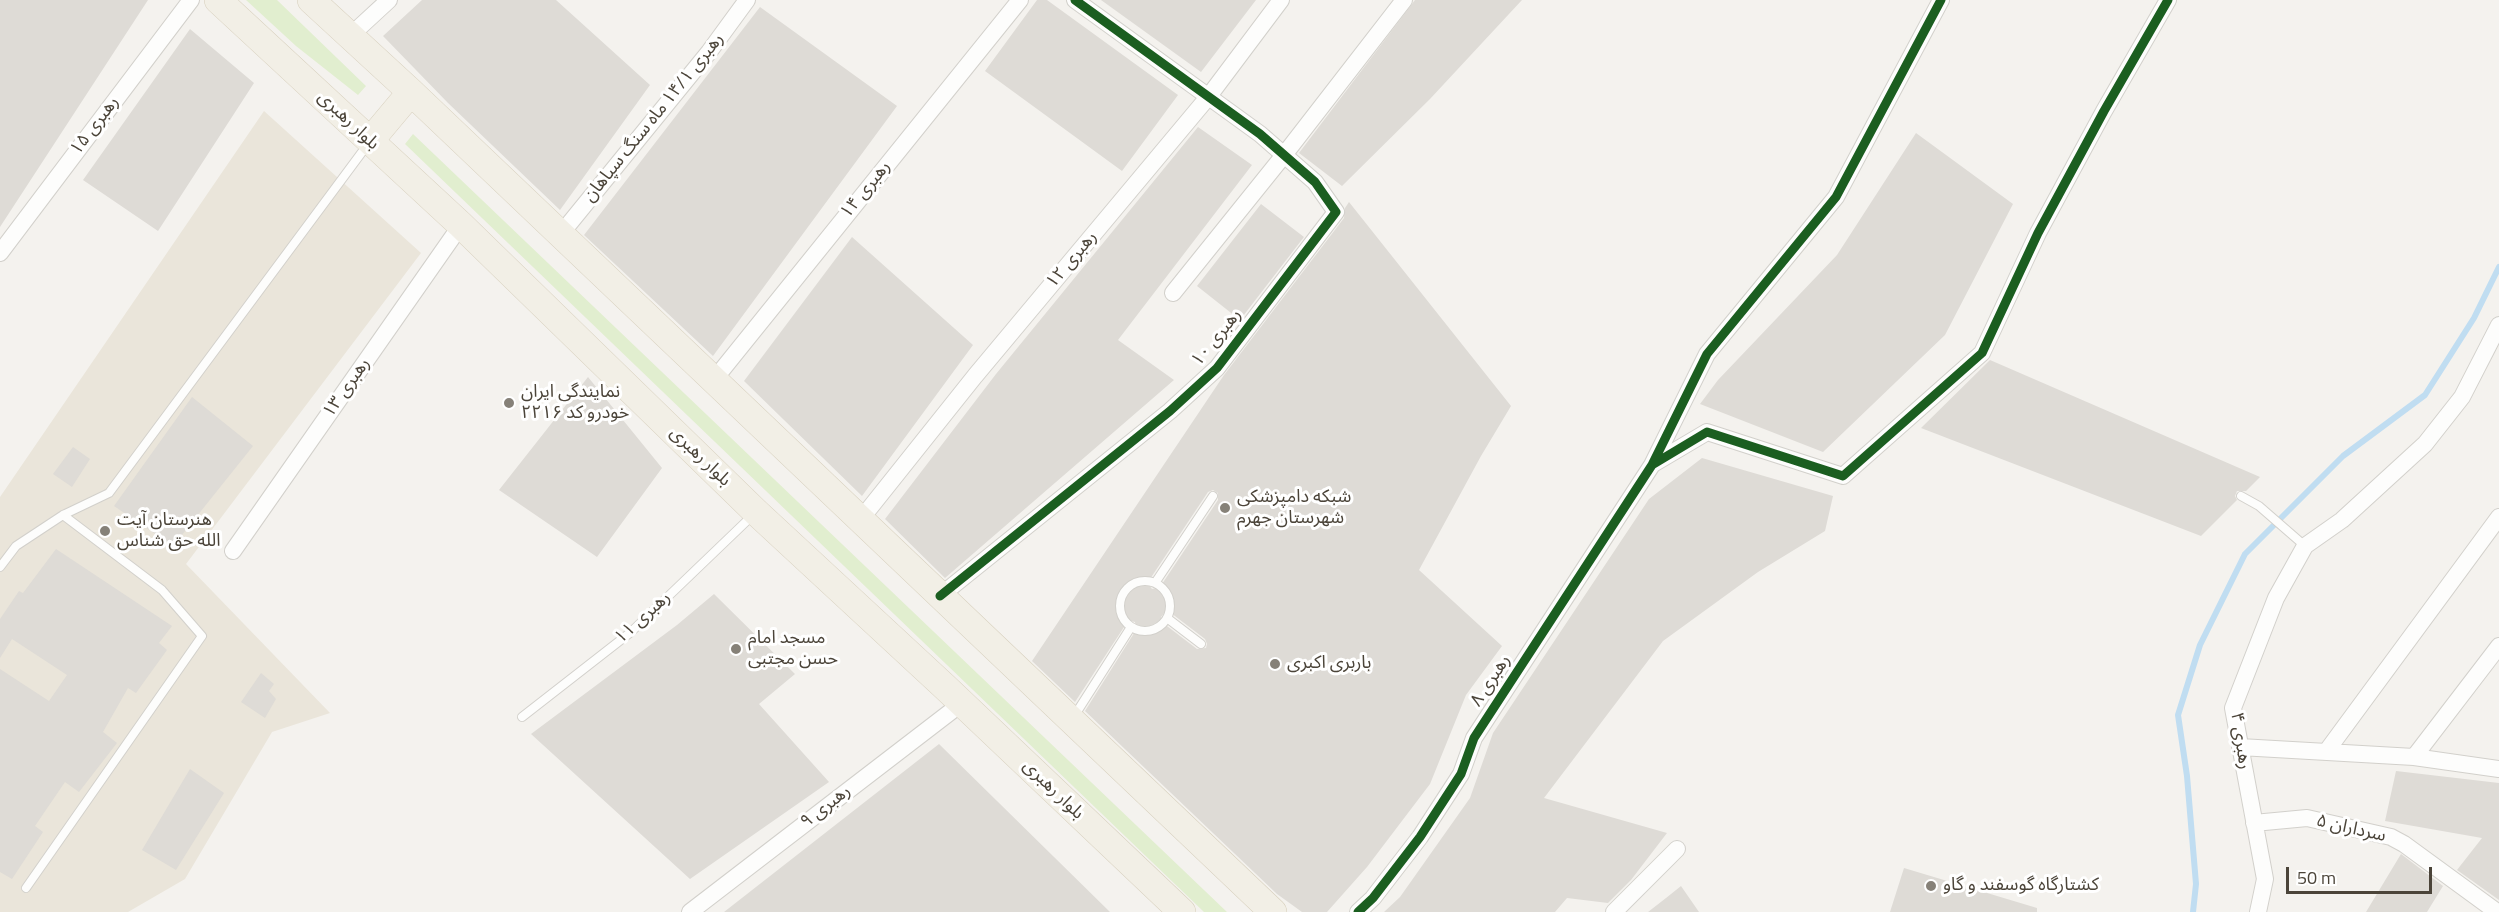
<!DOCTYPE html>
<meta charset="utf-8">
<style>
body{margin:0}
#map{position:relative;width:2499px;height:912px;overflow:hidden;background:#f4f2ee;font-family:"Titillium Web",sans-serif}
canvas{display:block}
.scale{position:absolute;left:2286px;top:867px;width:146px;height:27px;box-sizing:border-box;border:3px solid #4b4439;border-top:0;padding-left:8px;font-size:18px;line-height:21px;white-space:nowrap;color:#4b4439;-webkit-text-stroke:4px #fff;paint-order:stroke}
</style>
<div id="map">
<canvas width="2499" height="912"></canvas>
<div class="scale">50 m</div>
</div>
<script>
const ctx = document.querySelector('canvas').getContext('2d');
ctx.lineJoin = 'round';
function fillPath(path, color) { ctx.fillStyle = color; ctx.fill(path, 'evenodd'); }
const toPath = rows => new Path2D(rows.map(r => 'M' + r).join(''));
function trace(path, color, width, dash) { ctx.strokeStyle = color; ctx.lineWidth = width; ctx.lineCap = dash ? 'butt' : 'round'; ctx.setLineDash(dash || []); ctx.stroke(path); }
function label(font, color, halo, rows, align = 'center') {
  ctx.font = font + ' "Titillium Web","Noto Sans Arabic",sans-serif'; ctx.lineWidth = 6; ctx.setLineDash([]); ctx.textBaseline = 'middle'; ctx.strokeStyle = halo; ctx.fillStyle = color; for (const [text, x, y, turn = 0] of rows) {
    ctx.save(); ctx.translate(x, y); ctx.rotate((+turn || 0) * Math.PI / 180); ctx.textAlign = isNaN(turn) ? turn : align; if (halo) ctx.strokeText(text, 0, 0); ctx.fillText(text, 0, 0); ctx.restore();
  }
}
fillPath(toPath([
 [264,111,421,253,186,564,330,713,272,732,185,879,128,912,0,912,0,497]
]), '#eae5da');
fillPath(toPath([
 [246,0,277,0,366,86,358,95,296,46],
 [413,134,1227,912,1204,912,405,144]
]), '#e1eecf');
trace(toPath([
 [2193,912,2196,884,2187,776,2178,715,2200,645,2245,554,2343,456,2425,395,2474,318,2499,267]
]), '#c0ddf1', 6);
fillPath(toPath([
 [0,0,148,0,0,227],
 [422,0,556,0,650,85,560,210,448,103,383,36],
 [1037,0,1047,0,1178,95,1122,171,985,71],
 [1101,0,1256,0,1201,72],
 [1415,0,1522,0,1430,99,1342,186,1299,153],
 [760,7,897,106,713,356,584,235],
 [190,29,254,83,158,231,83,180],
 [1198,127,1252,165,1118,340,1174,380,945,578,885,519,996,374],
 [1916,133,2013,204,1945,335,1823,452,1700,404,1718,380,1837,255],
 [1349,202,1511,406,1481,456,1419,570,1502,646,1466,695,1430,784,1367,867,1327,912,1302,912,1277,894,1085,711,1136,630,1135,622,1131,621,1126,624,1075,702,1032,661,1224,375,1344,218,1345,208],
 [1213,490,1218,493,1218,500,1160,587,1152,589,1149,585,1150,579,1208,492],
 [1165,612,1171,613,1205,639,1207,644,1206,648,1197,649,1163,623,1161,617],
 [1261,204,1304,237,1240,320,1197,286],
 [852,237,973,345,862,496,744,381],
 [1990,360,2260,477,2246,491,2237,491,2235,496,2237,500,2201,536,1921,428],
 [588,377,662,468,597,557,499,490],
 [192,397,253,446,173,546,114,506],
 [73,447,90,459,72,487,53,474],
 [1702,458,1833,496,1825,531,1758,572,1663,641,1544,798,1667,833,1631,880,1608,903,1567,898,1555,912,1384,912,1400,897,1470,798,1493,733,1649,499],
 [56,549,172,626,159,643,167,650,136,693,128,688,103,732,117,743,79,792,65,782,35,826,43,832,12,879,0,872,0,669,49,701,67,675,12,639,0,658,0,619,19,591,23,593],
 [714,594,795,674,759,704,829,782,690,879,531,734,677,625],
 [261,673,274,684,269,691,276,699,265,718,241,702],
 [939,744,1110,912,724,912],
 [190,769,224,793,176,870,142,850],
 [2396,771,2499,783,2499,900,2457,870,2482,838,2385,821],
 [2401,854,2443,886,2427,912,2366,912],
 [1904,868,2037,908,2037,912,1890,912],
 [1681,886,1699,912,1648,912,1666,898]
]), '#dedbd6');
const service = toPath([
 [2241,496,2259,506,2305,546],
 [0,567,16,546,63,515,109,493,368,144],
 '1120 606a25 25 0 1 1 50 0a25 25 0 1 1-50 0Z',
 [1155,583,1213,496],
 [1167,618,1201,644],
 [522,717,631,632,754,514],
 [1073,718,1131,627],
 [26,888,202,636,162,590,63,515]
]);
const minor = toPath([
 [350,36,389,0],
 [560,235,709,52,747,0],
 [0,253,191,0],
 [1173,293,1284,155,1404,0],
 [713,381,1020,0],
 [1653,464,1707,432,1843,476,1982,353,2038,233,2104,111,2168,0],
 [861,519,975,376,1209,96,1281,0],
 [233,551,461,225],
 [940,596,1170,411,1217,368,1336,212,1315,182,1260,134,1075,0],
 [2240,747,2414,757,2499,769],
 [2326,752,2499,517],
 [2414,757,2499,646],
 [2254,823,2307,818,2391,837,2404,844,2497,912],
 [690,912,962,703],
 [1358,912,1373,898,1420,837,1461,774,1474,738,1652,465,1707,354,1836,197,1941,0],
 [1614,912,1677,849],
 [2258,912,2265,879,2233,708,2276,598,2305,546,2342,520,2425,444,2462,397,2499,325]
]);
const primary = toPath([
 [218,0,461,225,756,512,945,687,1182,912],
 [311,0,411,92,1273,912],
 [370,141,411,92]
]);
trace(service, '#d2d0cb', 10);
trace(minor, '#d2d0cb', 18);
trace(primary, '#d6cebb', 28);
trace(service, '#fdfdfc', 8);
trace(minor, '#fdfdfc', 16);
trace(primary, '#f2efe6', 27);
trace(toPath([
 [1652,465,1707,432,1843,476,1982,353,2038,233,2104,111,2168,0],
 [940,596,1170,411,1217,368,1336,212,1315,182,1260,134,1075,0],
 [1358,912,1373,898,1420,837,1461,774,1474,738,1652,465,1707,354,1836,197,1941,0]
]), '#1b5e20', 9);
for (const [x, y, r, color] of [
 [509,403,6,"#868178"],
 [1225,508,6,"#868178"],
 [105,531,6,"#868178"],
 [736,649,6,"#868178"],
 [1275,664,6,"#868178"],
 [1931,886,6,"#868178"]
]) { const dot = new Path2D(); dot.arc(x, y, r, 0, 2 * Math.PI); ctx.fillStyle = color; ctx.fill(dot); trace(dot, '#fff', 2); }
label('18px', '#4b4439', '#fff', [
 ["رهبری ۱۴/۱ ماه سنگ سپاهان",654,118,-51],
 ["بلوار رهبری",348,121,43],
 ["رهبری ۱۵",95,126,-53],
 ["رهبری ۱۴",866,190,-51],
 ["رهبری ۱۲",1072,260,-50],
 ["رهبری ۱۰",1217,338,-51],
 ["رهبری ۱۳",347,388,-55],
 ["بلوار رهبری",700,457,44],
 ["رهبری ۱۱",643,618,-42],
 ["رهبری ۸",1491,681,-57],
 ["رهبری ۴",2240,741,81],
 ["بلوار رهبری",1053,790,44],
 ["رهبری ۹",826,807,-38],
 ["سرداران ۵",2351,829,13]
]);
label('18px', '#4b4439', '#fff', [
 ["نمایندگی ایران",521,393],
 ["خودرو کد ۲۲۱۶",521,414],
 ["شبکه دامپزشکی",1237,498],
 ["شهرستان جهرم",1237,519],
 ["هنرستان آیت",117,521],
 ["الله حق شناس",117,542],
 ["مسجد امام",748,639],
 ["حسن مجتبی",748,660],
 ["باربری اکبری",1287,664],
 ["کشتارگاه گوسفند و گاو",1943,886]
], 'left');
</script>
